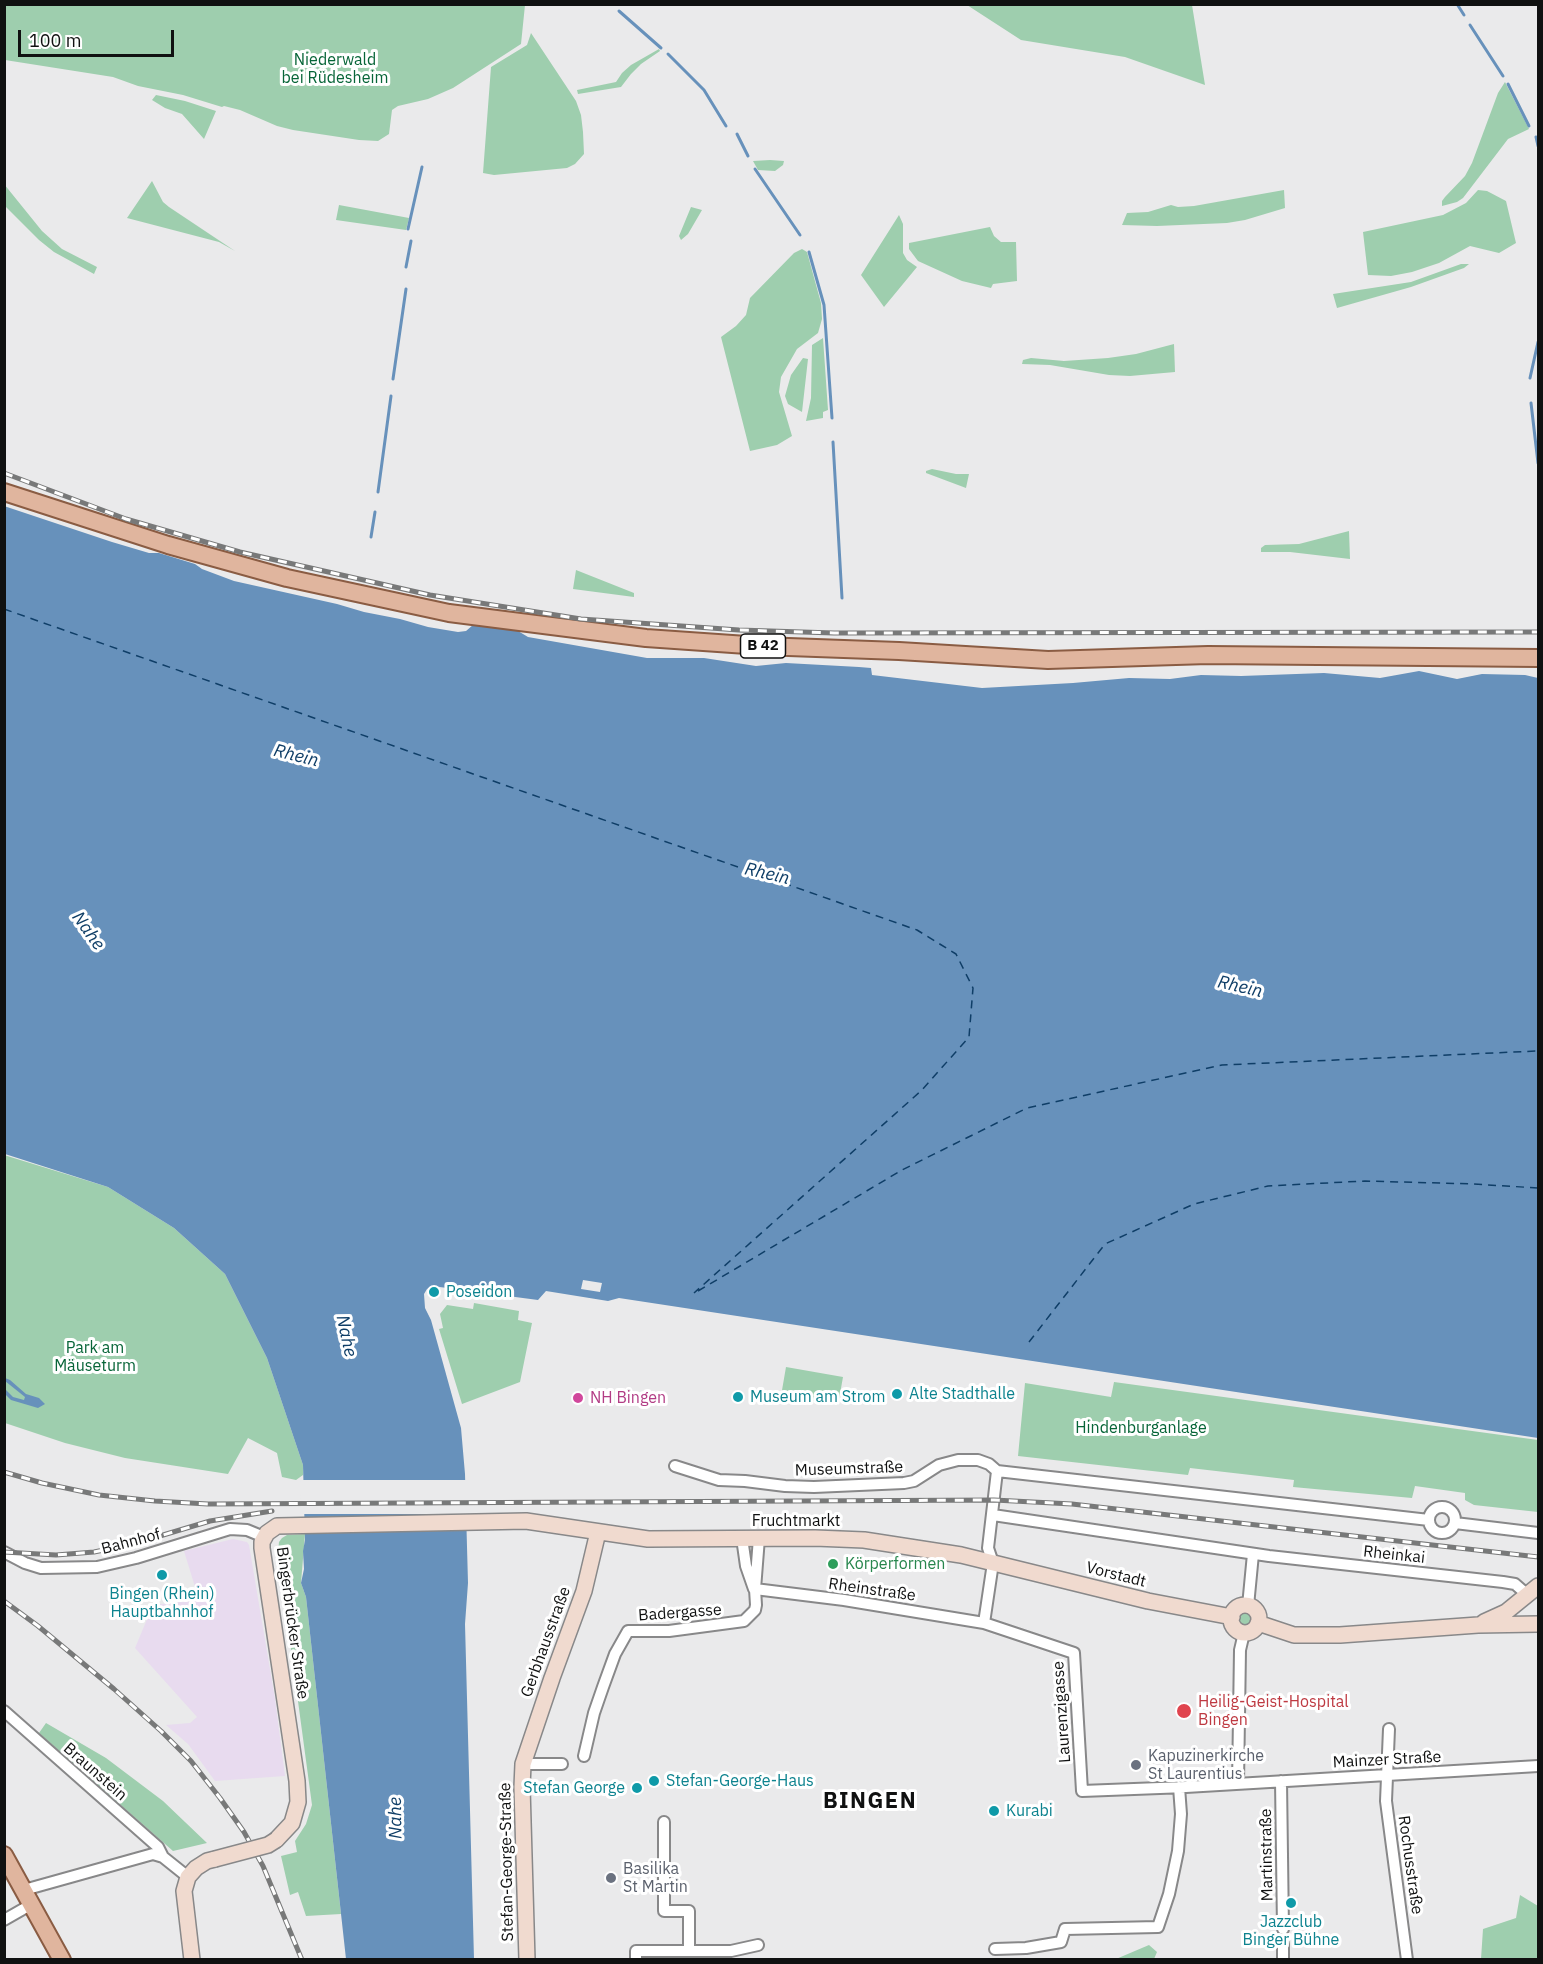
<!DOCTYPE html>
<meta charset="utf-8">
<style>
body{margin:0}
#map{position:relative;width:1543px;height:1964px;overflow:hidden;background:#eaeaeb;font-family:"IBM Plex Sans",sans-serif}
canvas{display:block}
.frame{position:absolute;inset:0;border:6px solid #101111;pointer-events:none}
.scale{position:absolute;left:18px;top:30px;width:156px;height:27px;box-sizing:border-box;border:3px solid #101111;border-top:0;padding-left:8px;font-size:18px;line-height:21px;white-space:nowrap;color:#101111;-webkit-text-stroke:4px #fff;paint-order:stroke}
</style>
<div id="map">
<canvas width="1543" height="1964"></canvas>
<div class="frame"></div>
<div class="scale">100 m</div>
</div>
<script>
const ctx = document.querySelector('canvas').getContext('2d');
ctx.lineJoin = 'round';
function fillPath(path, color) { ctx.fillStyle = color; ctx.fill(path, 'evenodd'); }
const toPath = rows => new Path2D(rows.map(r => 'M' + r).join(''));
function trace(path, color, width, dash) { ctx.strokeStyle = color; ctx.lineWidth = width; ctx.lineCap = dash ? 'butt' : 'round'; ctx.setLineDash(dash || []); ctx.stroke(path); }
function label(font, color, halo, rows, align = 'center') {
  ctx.font = font + ' "IBM Plex Sans",sans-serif'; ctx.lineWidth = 6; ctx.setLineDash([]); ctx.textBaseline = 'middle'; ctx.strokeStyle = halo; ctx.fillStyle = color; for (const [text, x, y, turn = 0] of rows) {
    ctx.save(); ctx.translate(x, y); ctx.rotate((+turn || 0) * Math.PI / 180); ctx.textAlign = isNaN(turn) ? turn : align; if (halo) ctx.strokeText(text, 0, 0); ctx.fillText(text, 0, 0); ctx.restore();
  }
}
fillPath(toPath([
 [233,1539,247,1542,249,1545,275,1699,285,1776,215,1781,188,1744,166,1725,190,1723,197,1717,135,1648,153,1605,199,1600,184,1551]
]), '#e8dbef');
fillPath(toPath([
 [4,5,5,4,525,5,521,44,453,88,428,99,398,106,392,110,389,134,378,141,359,140,293,130,277,126,240,110,224,106,222,107,183,95,138,86,113,77,5,60],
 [967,5,1192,5,1205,85,1125,57,1021,40],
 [531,33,576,101,581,115,583,132,584,154,575,164,567,168,494,175,483,173,491,67,527,45],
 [659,49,660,51,641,64,631,74,621,87,578,94,577,90,616,82,622,73,631,65],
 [1505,82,1529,129,1508,139,1463,198,1457,202,1442,206,1442,201,1445,197,1465,176,1472,163,1498,93],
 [156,95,185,101,216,111,204,139,182,114,165,108,152,100],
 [770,160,784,161,783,165,775,171,758,170,753,161],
 [152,181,163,202,169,207,235,251,219,242,127,218],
 [4,184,42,231,62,249,97,267,94,274,54,252,39,240,5,206],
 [1284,190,1285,208,1245,220,1227,223,1157,226,1122,225,1127,213,1148,212,1171,205,1178,207,1194,206],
 [1478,190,1487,191,1506,201,1516,243,1499,253,1470,246,1439,263,1412,272,1391,276,1368,275,1363,232,1443,215,1466,203],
 [339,205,409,218,406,230,336,220],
 [691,207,702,210,688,234,681,240,679,236],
 [899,215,903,224,903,253,907,260,917,267,884,307,861,275],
 [990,227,994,236,1001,242,1016,242,1017,281,993,284,991,288,962,281,918,261,909,249,909,243],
 [802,249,807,252,821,303,822,319,818,333,797,349,781,377,779,392,792,436,777,445,750,451,721,337,736,326,746,315,750,298,794,253],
 [1461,264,1469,264,1464,268,1411,287,1337,308,1333,294,1411,282],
 [823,338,828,410,823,412,823,418,806,421,811,398,812,345],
 [1174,344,1175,372,1130,376,1109,375,1050,365,1022,364,1023,360,1031,358,1064,361,1108,358,1136,354],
 [803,358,808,359,802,412,788,404,785,396,791,375],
 [932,469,956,474,969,474,966,488,926,473,926,471],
 [1349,531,1350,559,1290,552,1261,552,1261,548,1265,545,1299,544],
 [576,570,634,593,634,597,573,589],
 [4,1155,108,1187,174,1228,225,1274,267,1358,303,1465,303,1475,296,1480,282,1477,277,1453,248,1438,228,1474,125,1458,65,1443,5,1423],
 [474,1303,519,1311,518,1320,532,1323,520,1382,462,1404,439,1329,443,1328,440,1314,447,1305,473,1309],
 [786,1367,843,1377,838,1405,781,1396],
 [1114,1382,1538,1440,1538,1512,1474,1505,1465,1500,1465,1493,1415,1486,1412,1498,1293,1487,1294,1480,1190,1468,1188,1475,1018,1456,1025,1383,1111,1397],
 [305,1534,301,1583,306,1597,341,1914,306,1916,298,1892,290,1895,281,1856,297,1852,295,1841,306,1824,312,1805,278,1553,279,1542,282,1538,287,1535],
 '1238 1619a8 8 0 1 1 16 0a8 8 0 1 1-16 0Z',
 [46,1723,106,1758,163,1801,207,1843,173,1851,39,1733],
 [1520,1895,1538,1906,1538,1959,1481,1959,1483,1929,1516,1918],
 [1149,1945,1157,1952,1154,1959,1116,1959]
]), '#9eceae');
fillPath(toPath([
 [4,506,112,542,149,553,159,553,195,564,202,569,234,581,337,604,364,612,400,619,428,627,458,632,466,631,473,625,518,631,528,637,647,658,704,658,756,666,786,663,859,667,871,668,872,675,982,688,1073,683,1129,678,1170,679,1201,675,1241,676,1324,673,1380,678,1419,671,1457,679,1482,674,1525,675,1538,678,1538,1438,619,1298,608,1301,546,1291,538,1300,432,1286,427,1289,424,1294,425,1308,431,1320,461,1428,465,1474,468,1583,465,1624,474,1959,346,1959,306,1597,301,1583,304,1569,303,1551,305,1540,303,1465,267,1358,225,1274,174,1228,108,1187,5,1154],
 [5,1378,10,1380,26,1394,39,1398,45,1404,38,1408,11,1400,5,1394,5,1389,13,1397,24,1400,25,1397,5,1381]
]), '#6791bb');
fillPath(toPath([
 [583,1280,602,1283,600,1292,581,1289],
 [300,1480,469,1480,469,1514,301,1514]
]), '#eaeaeb');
trace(toPath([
 [1457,4,1464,15],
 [619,11,661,48],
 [1470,25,1503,76],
 [668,54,704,90,726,126],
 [1508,84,1529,126],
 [737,134,748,156],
 [1536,137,1538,146],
 [755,169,800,235],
 [408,229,422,167],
 [809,252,824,305,832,418],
 [406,267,411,241],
 [1530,378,1538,342],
 [393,379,406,289],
 [1531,403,1538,463],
 [833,442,842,598],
 [378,492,391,396],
 [371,537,375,512]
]), '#6791bb', 3);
trace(toPath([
 [4,609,917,930,956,954,973,988,969,1037,922,1090,694,1293],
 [698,1291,902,1170,1027,1108,1222,1065,1538,1051],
 [1029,1342,1105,1244,1194,1204,1268,1186,1365,1181,1474,1184,1538,1188]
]), '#0f3e67', 1.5, [8, 6]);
const minor = toPath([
 [675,1466,719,1480,745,1481,785,1486,814,1487,904,1483,914,1481,939,1465,958,1460,978,1460,989,1464,997,1471],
 [997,1471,1429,1520],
 '1429 1520a13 13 0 1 1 26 0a13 13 0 1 1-26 0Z',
 [993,1515,1269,1556,1503,1582,1515,1584,1523,1591,1525,1596],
 [1455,1523,1538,1533],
 [742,1538,746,1566,754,1589],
 [4,1552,25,1563,41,1568,97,1567,136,1558,230,1529,247,1530,264,1537],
 [755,1589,844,1600,984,1623,1074,1653,1082,1791,1186,1787,1538,1766],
 [1248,1606,1253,1554],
 [984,1623,993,1563,988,1548,997,1471],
 [4,1711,158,1847,163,1857,188,1877],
 [1389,1729,1386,1801,1407,1960],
 [584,1756,594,1713,603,1687,615,1654,628,1631,669,1631,744,1621,755,1610,756,1605,755,1589,759,1538],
 [523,1764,562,1764],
 [1281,1781,1283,1929],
 [1238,1784,1240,1650,1244,1633],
 [664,1822,664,1911,689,1911,689,1951],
 [24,1890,153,1854,163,1857],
 [4,1920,32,1904],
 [1283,1944,1283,1960],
 [995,1949,1026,1948,1061,1942,1065,1929,1158,1927,1169,1894,1178,1851,1181,1814,1179,1787],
 [636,1960,636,1951,731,1951,758,1945]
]);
const secondary = toPath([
 '1231 1619a14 14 0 1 1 28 0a14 14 0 1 1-28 0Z',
 [1484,1622,1506,1612,1538,1586],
 [1258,1623,1294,1635,1340,1635,1478,1625,1538,1624],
 [276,1840,292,1823,298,1802,297,1781,262,1548,262,1542,267,1533,277,1526,526,1521,648,1539,815,1538,864,1540,961,1555,1148,1601,1232,1617],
 [192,1960,184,1891,188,1877,196,1868,207,1861,215,1859],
 [527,1960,522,1787,523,1764,552,1678,584,1591,598,1532]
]);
const primary = toPath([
 [4,492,168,545,287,578,449,613,646,638,761,646,899,651,1048,660,1208,655,1538,658],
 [4,1855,62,1960]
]);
trace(minor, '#888889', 14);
trace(secondary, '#888889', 18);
trace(primary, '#8a5c43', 20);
trace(minor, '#fff', 10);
trace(secondary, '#f0dacf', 15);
trace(primary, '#e0b59e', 16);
const rail = toPath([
 [4,473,126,519,240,552,430,595,581,619,739,630,834,633,1538,632],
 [4,1472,42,1483,99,1495,155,1501,208,1504,994,1500,1072,1504,1538,1557],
 [4,1552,56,1555,94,1552,133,1544,210,1521,272,1511],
 [4,1601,38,1626,114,1689,161,1731,191,1761,220,1798,244,1832,263,1866,302,1960]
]);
trace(rail, '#787979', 5);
trace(rail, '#fff', 3, [9]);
const secondaryBridge = toPath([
 [215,1859,268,1845,276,1840]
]);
trace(secondaryBridge, '#888889', 18, []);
trace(secondaryBridge, '#f0dacf', 15);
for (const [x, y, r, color] of [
 [434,1292,6,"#0f9aa8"],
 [897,1394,6,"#0f9aa8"],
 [738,1397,6,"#0f9aa8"],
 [578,1398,6,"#d1479c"],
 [833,1564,6,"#2e9e5b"],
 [162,1575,6,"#0f9aa8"],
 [1184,1711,8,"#e0444e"],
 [1136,1765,6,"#6b7280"],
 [654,1781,6,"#0f9aa8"],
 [637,1788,6,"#0f9aa8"],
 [994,1811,6,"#0f9aa8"],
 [611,1878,6,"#6b7280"],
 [1291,1903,6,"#0f9aa8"]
]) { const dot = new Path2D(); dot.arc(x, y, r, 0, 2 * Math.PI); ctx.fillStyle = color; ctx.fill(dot); trace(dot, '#fff', 2); }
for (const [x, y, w] of [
 [763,646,45]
]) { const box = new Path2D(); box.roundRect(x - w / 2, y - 12, w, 24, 4.5); ctx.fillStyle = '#fff'; ctx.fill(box); trace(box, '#101111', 1.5); }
label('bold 15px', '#101111', null, [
 ["B 42",763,646]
]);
label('16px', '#076538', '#fff', [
 ["Niederwald",335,60],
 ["bei Rüdesheim",335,78],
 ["Park am",95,1348],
 ["Mäuseturm",95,1366],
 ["Hindenburganlage",1141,1428]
]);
label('16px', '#0d838f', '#fff', [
 ["Poseidon",446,1292],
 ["Alte Stadthalle",909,1394],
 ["Museum am Strom",750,1397],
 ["Bingen (Rhein)",162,1594,"center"],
 ["Hauptbahnhof",162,1612,"center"],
 ["Stefan-George-Haus",666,1781],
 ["Stefan George",625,1788,"right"],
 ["Kurabi",1006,1811],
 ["Jazzclub",1291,1922,"center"],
 ["Binger Bühne",1291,1940,"center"]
], 'left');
label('16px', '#b23c85', '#fff', [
 ["NH Bingen",590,1398]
], 'left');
label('16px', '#101111', '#fff', [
 ["Museumstraße",849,1469,-2],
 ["Fruchtmarkt",796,1521],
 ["Bahnhof",131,1542,-15],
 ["Rheinkai",1394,1555,6],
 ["Vorstadt",1116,1575,14],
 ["Rheinstraße",872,1590,8],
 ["Badergasse",680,1613,-4],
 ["Bingerbrücker Straße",292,1623,82],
 ["Gerbhausstraße",546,1642,-70],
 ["Laurenzigasse",1062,1712,-94],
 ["Mainzer Straße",1387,1760,-3],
 ["Braunstein",95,1772,41],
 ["Martinstraße",1267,1855,-91],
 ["Stefan-George-Straße",507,1862,-91],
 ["Rochusstraße",1410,1865,82]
]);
label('16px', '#27864d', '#fff', [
 ["Körperformen",845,1564]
], 'left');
label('16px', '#be3a42', '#fff', [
 ["Heilig-Geist-Hospital",1198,1702],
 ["Bingen",1198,1720]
], 'left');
label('16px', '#5b616d', '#fff', [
 ["Kapuzinerkirche",1148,1756],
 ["St Laurentius",1148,1774],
 ["Basilika",623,1869],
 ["St Martin",623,1887]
], 'left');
label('italic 18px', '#0f3e67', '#fff', [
 ["Rhein",296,756,14],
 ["Rhein",767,874,13],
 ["Nahe",88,931,54],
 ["Rhein",1240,987,13],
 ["Nahe",346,1336,78],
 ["Nahe",396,1818,-91]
]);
ctx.letterSpacing = '1.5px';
label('bold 22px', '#101111', '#fff', [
 ["BINGEN",870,1802]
]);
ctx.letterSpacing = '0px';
</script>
